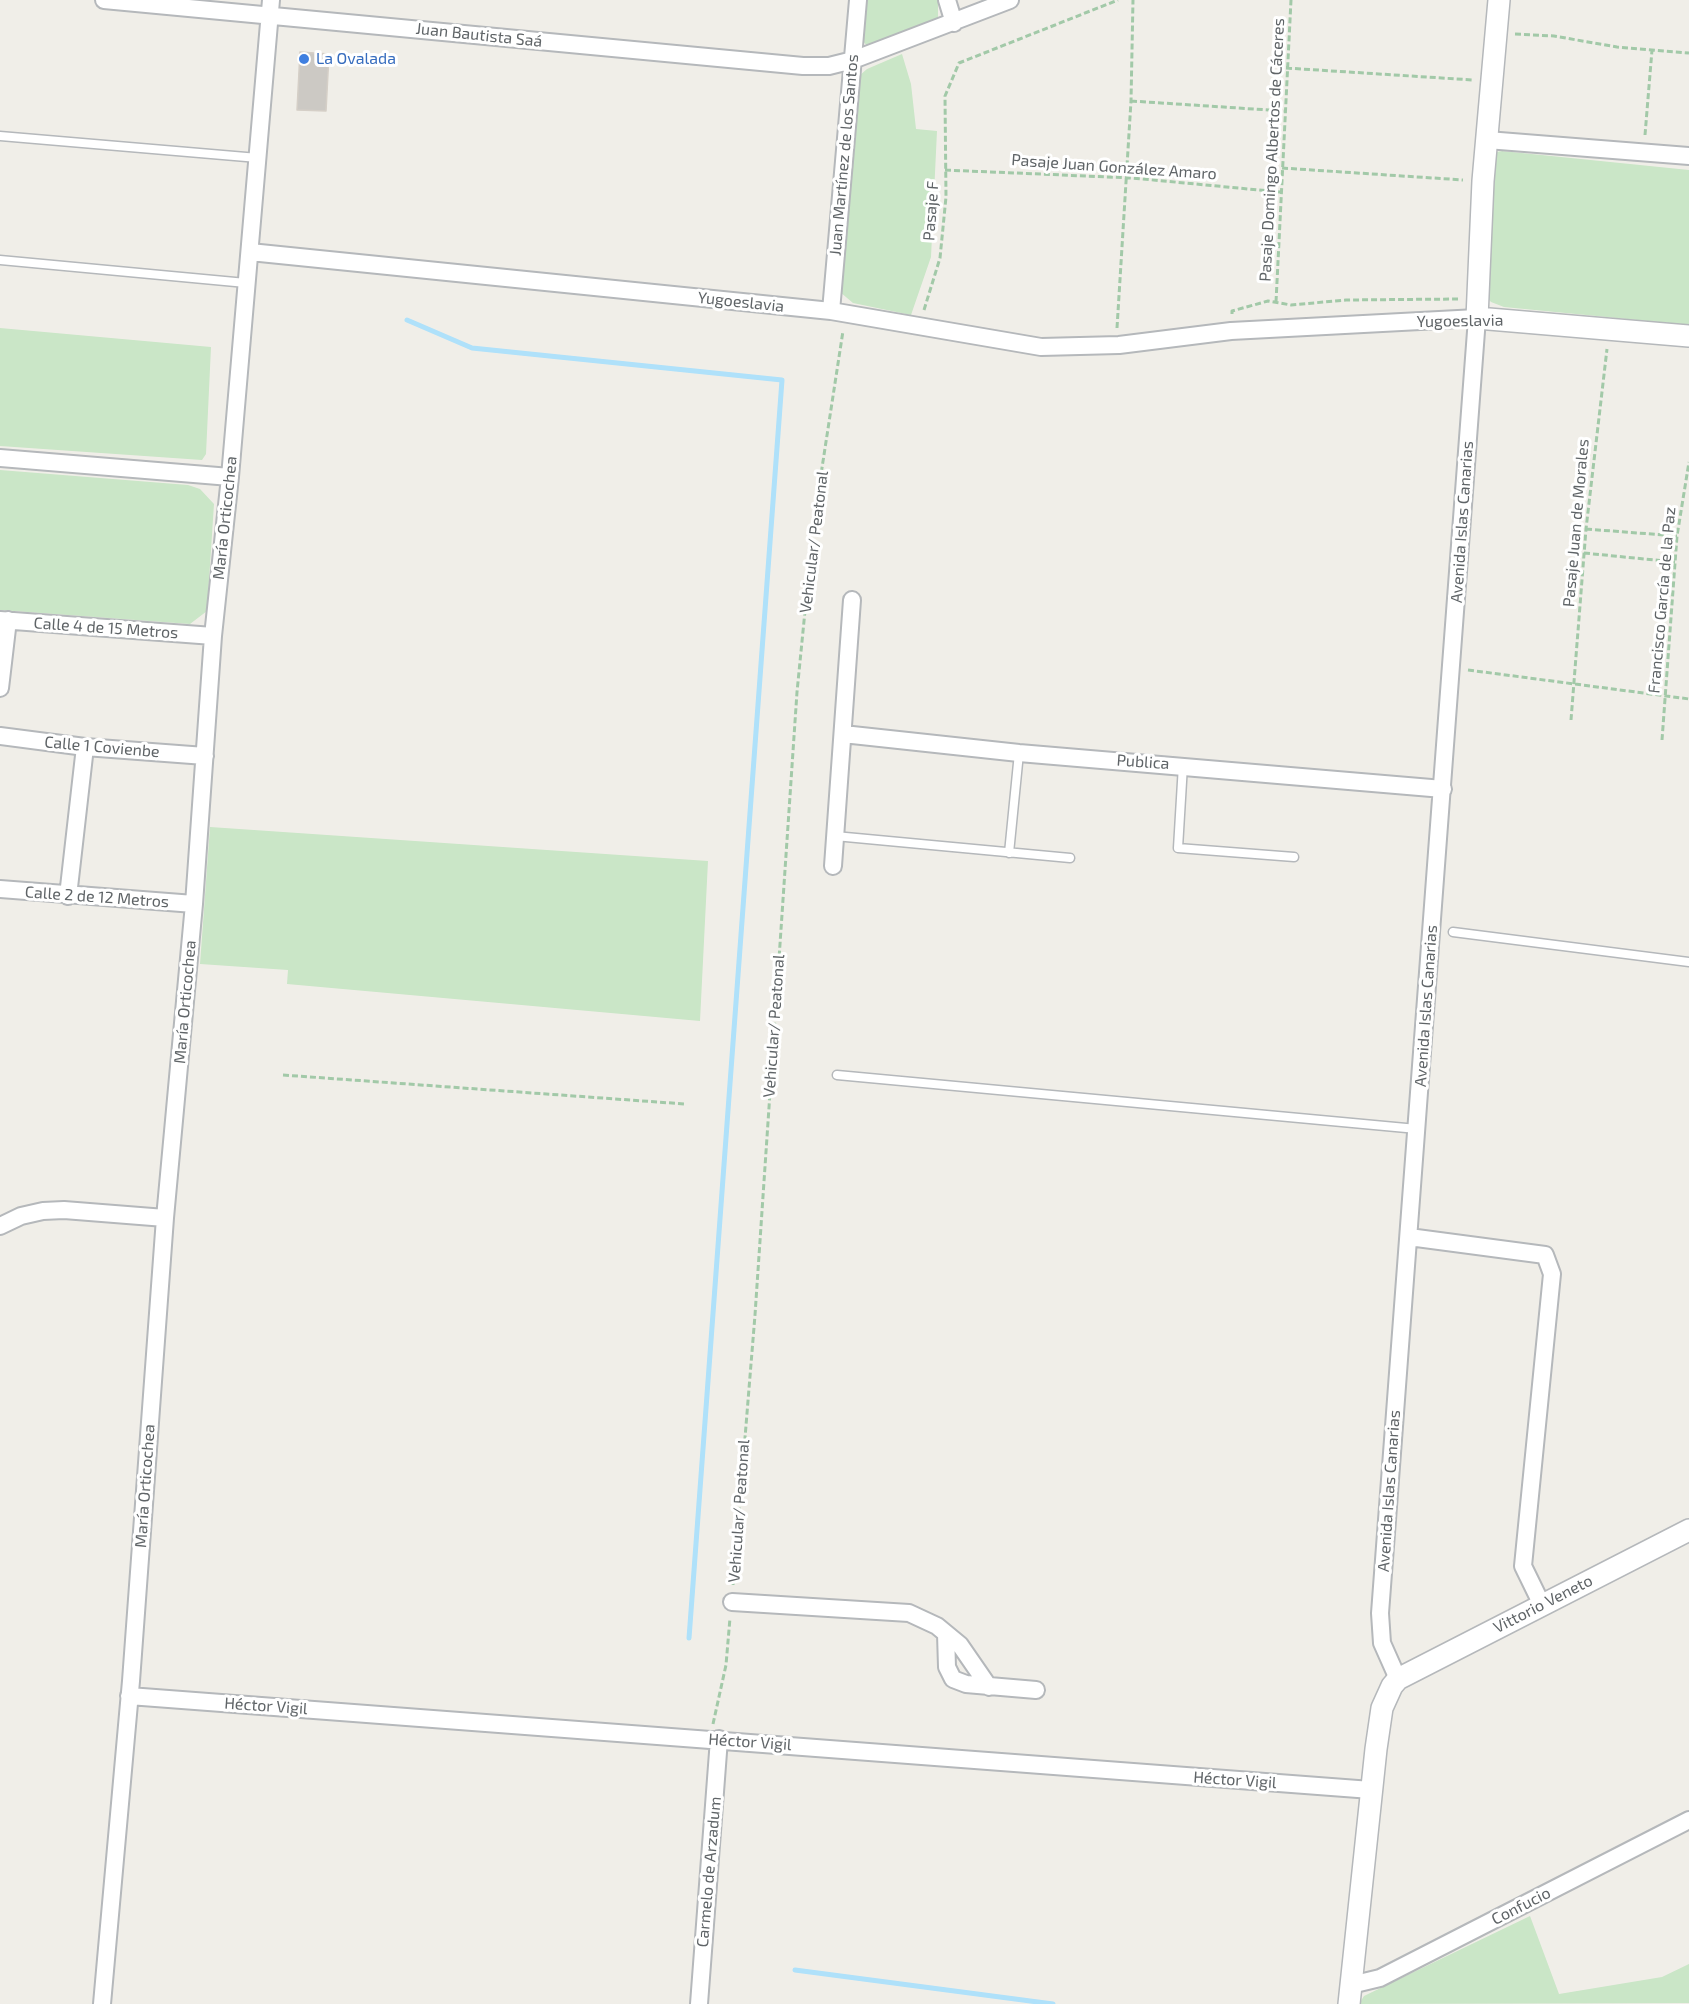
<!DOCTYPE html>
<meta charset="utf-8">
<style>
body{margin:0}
canvas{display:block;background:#f0eee8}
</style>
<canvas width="1689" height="2004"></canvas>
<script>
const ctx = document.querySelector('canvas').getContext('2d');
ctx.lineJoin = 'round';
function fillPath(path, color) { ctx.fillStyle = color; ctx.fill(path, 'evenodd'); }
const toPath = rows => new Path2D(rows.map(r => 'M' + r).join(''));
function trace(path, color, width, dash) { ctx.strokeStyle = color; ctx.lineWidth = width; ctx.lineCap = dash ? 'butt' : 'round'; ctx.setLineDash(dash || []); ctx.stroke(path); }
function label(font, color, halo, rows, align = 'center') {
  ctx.font = font + ' "Exo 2",sans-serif'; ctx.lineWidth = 6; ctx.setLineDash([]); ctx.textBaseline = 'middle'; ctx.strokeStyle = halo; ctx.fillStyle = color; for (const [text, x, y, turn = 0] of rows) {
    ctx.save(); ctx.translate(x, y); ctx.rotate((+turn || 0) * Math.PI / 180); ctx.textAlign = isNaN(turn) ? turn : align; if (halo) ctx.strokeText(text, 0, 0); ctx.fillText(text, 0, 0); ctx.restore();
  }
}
fillPath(toPath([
 [861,0,938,0,938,18,869,48,861,39],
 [902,54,911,84,916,129,937,131,931,257,911,315,853,303,840,292,859,76,867,69],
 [1502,151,1689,170,1689,325,1504,307,1491,302,1485,295,1492,158,1497,152],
 [0,328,211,347,206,454,202,460,0,446],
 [0,470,188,485,200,489,214,504,207,611,190,624,0,610],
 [210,827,708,861,700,1021,287,984,288,970,200,964],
 [1530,1916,1559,1994,1662,1977,1689,1964,1689,2003,1359,2004,1364,1996]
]), '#cae6c7');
trace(toPath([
 [407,320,472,348,782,380,689,1638],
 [795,1970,1053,2004]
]), '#afe1fa', 5);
const building = toPath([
 [300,52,329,54,326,111,297,110,300,52]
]);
fillPath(building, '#ccc9c4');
trace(building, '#d5cfc7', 1.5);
const service = toPath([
 [0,136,258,158],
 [0,260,246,283],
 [1183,765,1178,848,1294,857],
 [835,836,1070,858],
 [1009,853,1019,753],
 [1453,932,1689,962],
 [837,1075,1417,1129]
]);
const minor = toPath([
 [104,0,803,66,829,66,853,60,1010,0],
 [947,0,954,23],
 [1487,140,1689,156],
 [250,252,831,311,1041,347,1119,345,1231,331,1477,318,1380,1613,1382,1643,1398,1679],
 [831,311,858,0],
 [0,458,230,477],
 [0,620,213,636],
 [0,688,8,620],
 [843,734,1019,753,1443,789],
 [0,736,85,747,205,756],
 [833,866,852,600],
 [0,889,194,904],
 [68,896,85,747],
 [0,1226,21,1216,43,1211,64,1210,165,1218],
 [1409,1237,1545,1255,1552,1274,1523,1566,1542,1605],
 [732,1602,909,1613,937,1626,960,1645,989,1687],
 [946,1634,947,1667,953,1679,966,1684,1036,1690],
 [129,1696,1371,1790],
 [1351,1985,1380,1978,1689,1820],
 [102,2004,131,1681,165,1218,194,904,213,636,230,477,271,0],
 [699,2004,719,1739]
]);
const tertiary = toPath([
 [1499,0,1483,181,1477,318,1689,336],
 [1349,2004,1376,1749,1382,1708,1392,1686,1398,1679,1689,1530]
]);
trace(service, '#b5b8bb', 11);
trace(minor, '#b5b8bb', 20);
trace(tertiary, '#b5b8bb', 24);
trace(toPath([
 [1515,34,1554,36,1617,47,1689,53],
 [1286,68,1473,80],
 [1131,101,1284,111],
 [1645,135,1652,50],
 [1282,168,1463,180],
 [945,170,1132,178,1280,192],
 [1276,302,1291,0],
 [924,310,940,258,946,197,945,96,959,63,1118,0],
 [1232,314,1232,311,1268,301,1291,305,1346,300,1458,299],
 [1117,328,1131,101,1133,0],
 [1586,529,1677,536],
 [1584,553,1675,562],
 [1468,670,1689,699],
 [1571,720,1586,529,1607,349],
 [1662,740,1677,536,1689,462],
 [283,1075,685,1104],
 [733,1585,755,1315,797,692,814,520,843,331],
 [713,1724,726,1665,730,1618]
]), '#a2c9a8', 3, [6, 3]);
trace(service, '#fff', 8);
trace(minor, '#fff', 16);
trace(tertiary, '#fff', 21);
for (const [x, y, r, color] of [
 [304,59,6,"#3f7fe0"]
]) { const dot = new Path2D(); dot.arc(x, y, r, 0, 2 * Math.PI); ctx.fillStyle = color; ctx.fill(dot); trace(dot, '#fff', 2); }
label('16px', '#5f6467', '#fff', [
 ["Juan Bautista Saá",479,35,6],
 ["Pasaje Domingo Albertos de Cáceres",1272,150,-87],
 ["Juan Martínez de los Santos",844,155,-85],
 ["Pasaje Juan González Amaro",1114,167,4],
 ["Pasaje F",931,211,-86],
 ["Yugoeslavia",741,302,6],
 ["Yugoeslavia",1460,321,-1],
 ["María Orticochea",225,518,-84],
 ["Avenida Islas Canarias",1462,522,-86],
 ["Pasaje Juan de Morales",1576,523,-85],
 ["Vehicular/ Peatonal",814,542,-83],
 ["Francisco García de la Paz",1662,600,-85],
 ["Calle 4 de 15 Metros",106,628,4],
 ["Calle 1 Covienbe",102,747,5],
 ["Publica",1143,762,4],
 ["Calle 2 de 12 Metros",97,897,4],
 ["María Orticochea",185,1002,-85],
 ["Avenida Islas Canarias",1426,1006,-86],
 ["Vehicular/ Peatonal",774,1026,-86],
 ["María Orticochea",145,1486,-86],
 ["Avenida Islas Canarias",1389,1491,-86],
 ["Vehicular/ Peatonal",739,1511,-86],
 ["Vittorio Veneto",1543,1604,-27],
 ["Héctor Vigil",266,1706,4],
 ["Héctor Vigil",750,1742,4],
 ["Héctor Vigil",1235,1780,4],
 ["Carmelo de Arzadum",709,1872,-85],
 ["Confucio",1521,1906,-27]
]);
label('16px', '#366cbe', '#fff', [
 ["La Ovalada",316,59]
], 'left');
</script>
